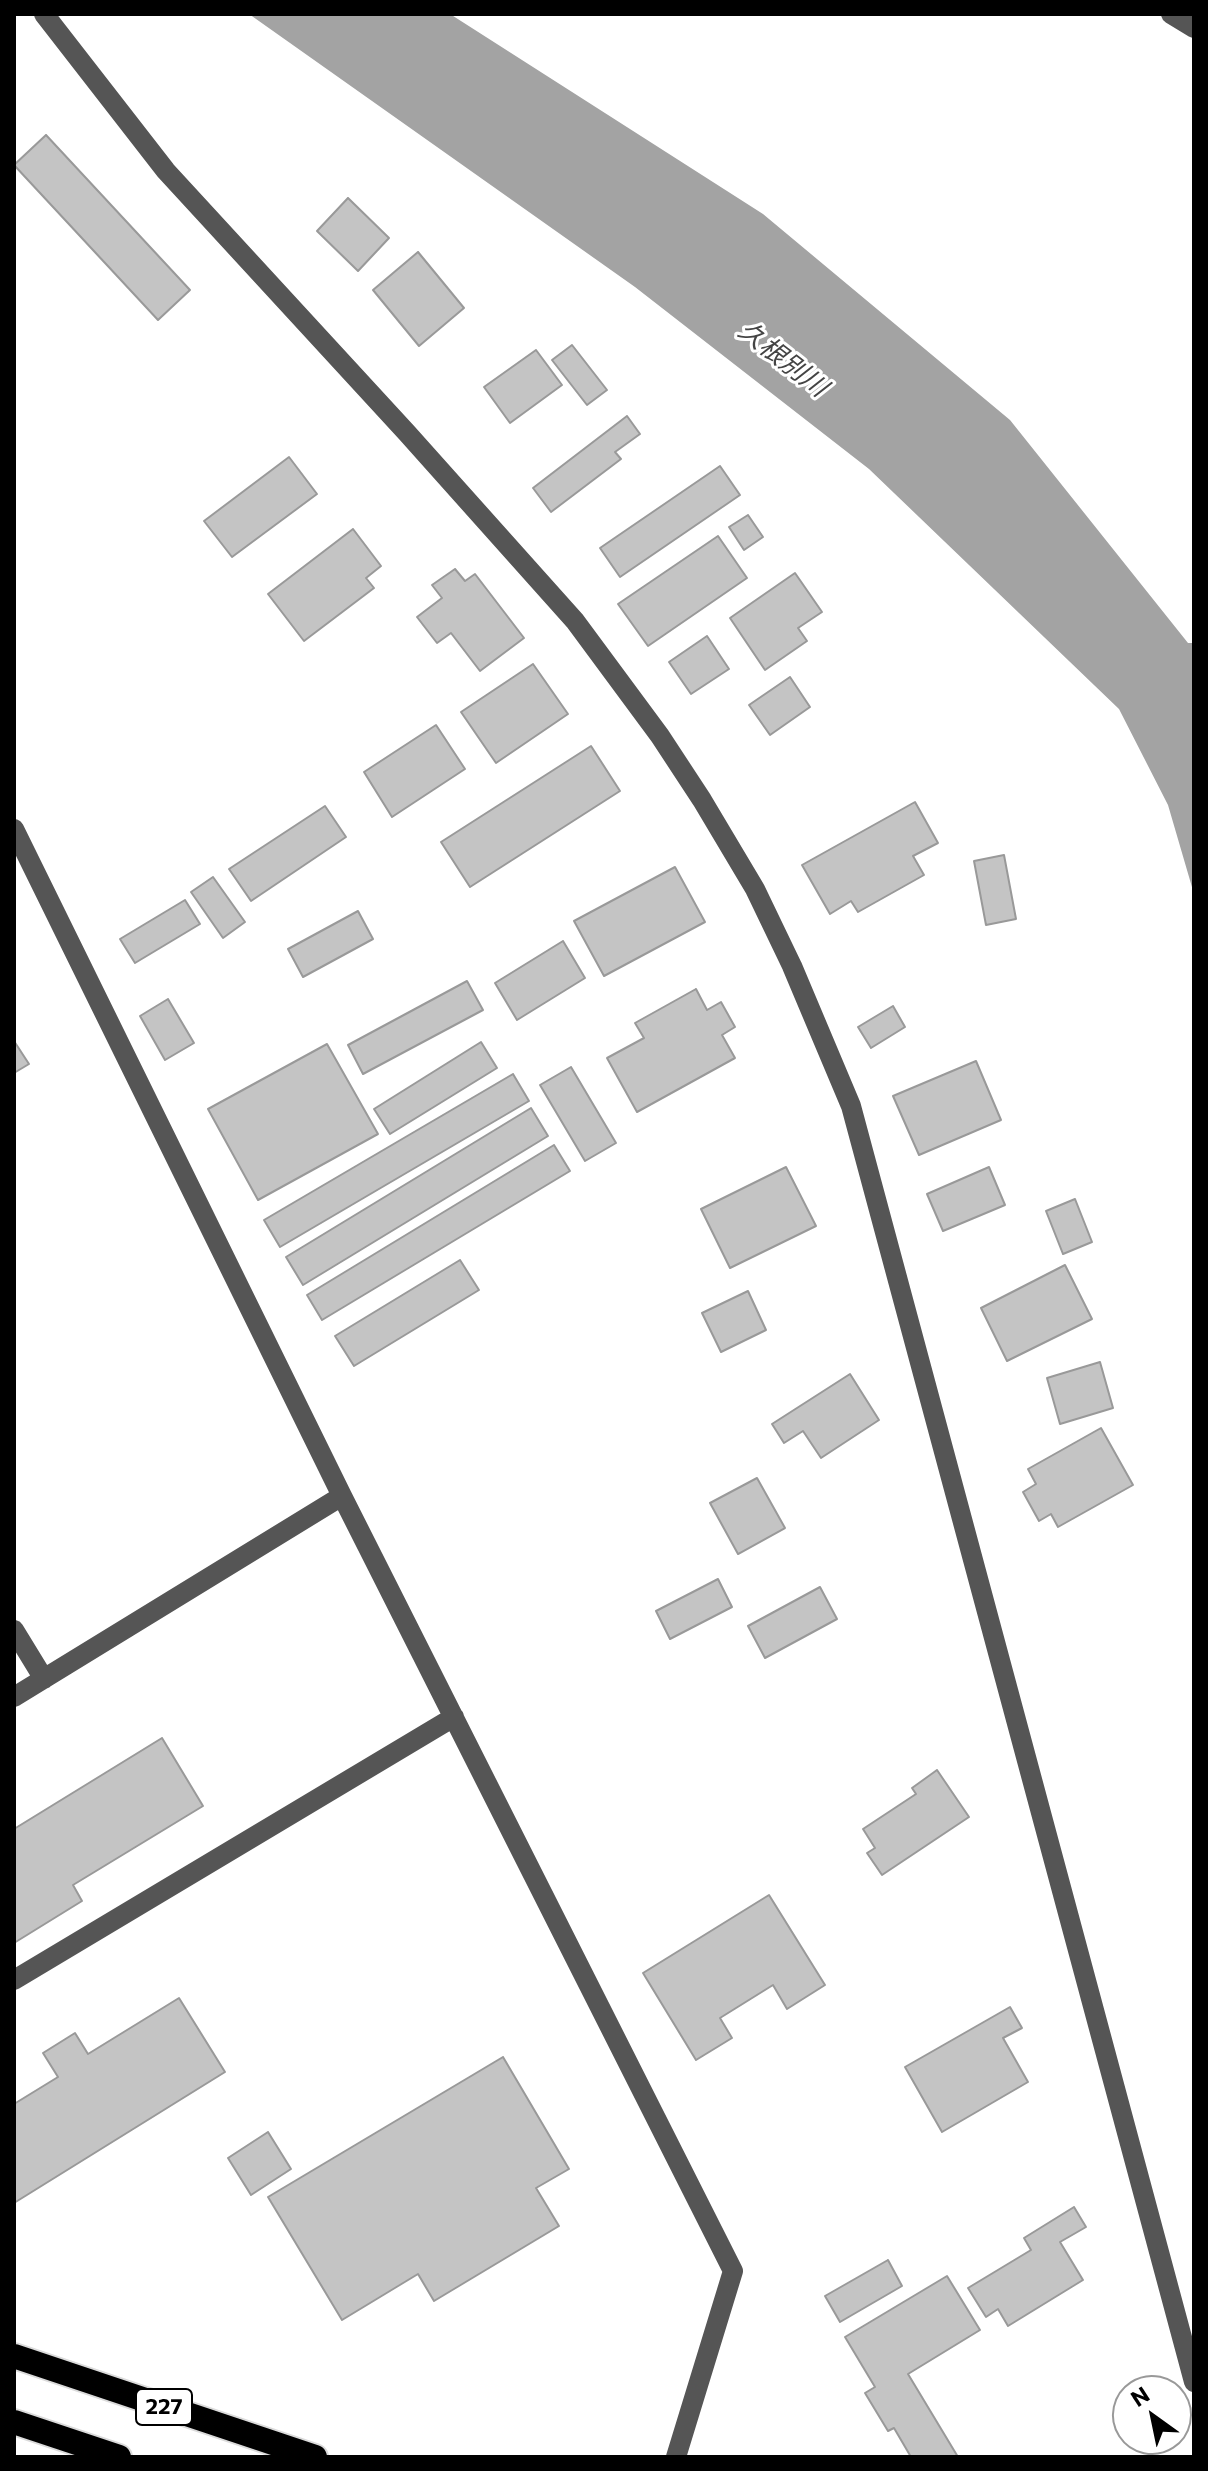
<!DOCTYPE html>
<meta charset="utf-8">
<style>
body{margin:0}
#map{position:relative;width:1208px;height:2471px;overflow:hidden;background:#fff;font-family:Commissioner,sans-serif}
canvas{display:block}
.frame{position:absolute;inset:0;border:16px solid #000;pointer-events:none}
.north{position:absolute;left:1112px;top:2375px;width:80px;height:80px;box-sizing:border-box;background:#fff;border:2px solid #999;border-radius:50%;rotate:327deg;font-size:22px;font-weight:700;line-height:32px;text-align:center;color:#000}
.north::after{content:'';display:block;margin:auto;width:28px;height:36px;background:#000;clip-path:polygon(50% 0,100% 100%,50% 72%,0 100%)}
</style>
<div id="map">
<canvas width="1208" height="2471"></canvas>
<div class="frame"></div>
<div class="north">N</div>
</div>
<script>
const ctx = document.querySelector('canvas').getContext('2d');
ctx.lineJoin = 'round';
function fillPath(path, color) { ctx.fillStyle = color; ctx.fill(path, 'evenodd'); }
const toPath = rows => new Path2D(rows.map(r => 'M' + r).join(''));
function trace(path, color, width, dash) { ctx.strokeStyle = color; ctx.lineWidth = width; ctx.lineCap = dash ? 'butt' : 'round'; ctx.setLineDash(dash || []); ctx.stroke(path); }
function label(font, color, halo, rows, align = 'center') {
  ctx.font = font + ' Commissioner,"Noto Sans JP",sans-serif'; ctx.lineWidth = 6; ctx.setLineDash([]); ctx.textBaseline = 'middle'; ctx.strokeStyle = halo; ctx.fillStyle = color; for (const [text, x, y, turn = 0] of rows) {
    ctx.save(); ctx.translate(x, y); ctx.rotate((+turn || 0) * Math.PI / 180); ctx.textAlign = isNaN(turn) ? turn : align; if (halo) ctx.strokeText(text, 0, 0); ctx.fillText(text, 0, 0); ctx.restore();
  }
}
fillPath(toPath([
 [249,14,450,14,763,214,1010,420,1188,643,1194,643,1194,894,1168,805,1119,709,869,469,635,287]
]), '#a3a3a3');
const building = toPath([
 [46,135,190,290,158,320,14,165,46,135],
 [348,198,389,238,358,271,317,231,348,198],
 [418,252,464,308,419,346,373,290,418,252],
 [572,345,607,390,587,405,552,360,572,345],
 [536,350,562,385,510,423,484,387,536,350],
 [627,416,640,434,615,452,621,459,551,512,533,488,627,416],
 [289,457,317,494,232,557,204,521,289,457],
 [720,466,740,495,620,577,600,548,720,466],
 [748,515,763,537,744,550,729,527,748,515],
 [353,529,381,566,366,578,374,588,304,641,268,594,353,529],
 [718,536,747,578,648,646,618,604,718,536],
 [455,569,465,581,475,574,524,638,480,671,451,633,437,643,417,617,442,598,432,585,455,569],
 [795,573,822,612,798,628,807,641,765,670,730,618,795,573],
 [707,636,729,669,691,694,669,662,707,636],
 [533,664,568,714,496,763,461,712,533,664],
 [790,677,810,707,770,735,749,705,790,677],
 [436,725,465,769,392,817,364,772,436,725],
 [591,746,620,791,470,887,441,842,591,746],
 [915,802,938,843,913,856,924,875,858,912,851,901,830,914,802,865,915,802],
 [325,806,346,837,251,901,229,869,325,806],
 [1004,855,1016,919,986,925,974,861,1004,855],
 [675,867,705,922,604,976,574,921,675,867],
 [213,877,245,922,223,938,191,892,213,877],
 [185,900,200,924,135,963,120,939,185,900],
 [358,911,373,939,303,977,288,949,358,911],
 [563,941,585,978,517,1020,495,983,563,941],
 [467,981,483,1010,363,1074,348,1045,467,981],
 [696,989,707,1010,721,1002,735,1027,722,1035,735,1058,637,1112,607,1058,644,1038,635,1023,696,989],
 [168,999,194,1043,165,1060,140,1016,168,999],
 [893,1006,905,1027,871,1048,858,1027,893,1006],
 [14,1041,29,1064,14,1073,14,1041],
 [481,1042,497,1068,390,1134,374,1109,481,1042],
 [327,1044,378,1134,258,1200,208,1109,327,1044],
 [976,1061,1001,1120,919,1155,893,1096,976,1061],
 [571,1067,616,1143,585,1161,540,1085,571,1067],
 [513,1074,529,1101,280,1247,264,1220,513,1074],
 [531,1108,548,1136,303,1285,286,1257,531,1108],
 [554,1145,570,1171,322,1320,307,1295,554,1145],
 [786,1167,816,1226,730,1268,701,1209,786,1167],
 [989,1167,1005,1205,943,1231,927,1194,989,1167],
 [1075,1199,1092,1242,1063,1254,1046,1211,1075,1199],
 [460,1260,479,1290,354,1366,335,1336,460,1260],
 [1065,1265,1092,1319,1007,1361,981,1308,1065,1265],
 [748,1291,766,1330,721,1352,702,1313,748,1291],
 [1100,1362,1113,1408,1060,1424,1047,1378,1100,1362],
 [850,1374,879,1420,821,1458,803,1431,784,1443,772,1424,850,1374],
 [1101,1428,1133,1485,1058,1527,1051,1514,1039,1521,1023,1492,1036,1484,1028,1469,1101,1428],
 [757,1478,785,1528,738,1554,710,1503,757,1478],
 [718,1579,732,1607,670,1639,656,1611,718,1579],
 [820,1587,837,1619,765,1658,748,1626,820,1587],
 [162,1738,203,1806,73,1885,82,1901,14,1943,14,1829,162,1738],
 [937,1770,969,1817,882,1875,867,1853,875,1848,863,1829,916,1794,912,1788,937,1770],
 [769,1895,825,1985,787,2009,773,1985,720,2018,732,2038,696,2060,643,1973,769,1895],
 [179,1998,225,2072,14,2203,14,2104,58,2077,43,2053,75,2033,88,2054,179,1998],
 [1010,2007,1022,2028,1003,2038,1028,2082,942,2132,905,2067,1010,2007],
 [503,2057,569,2169,536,2188,559,2226,434,2301,418,2274,342,2320,268,2197,503,2057],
 [268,2132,291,2169,251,2195,228,2158,268,2132],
 [1074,2207,1086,2227,1060,2242,1083,2280,1008,2326,998,2309,986,2317,968,2288,1031,2250,1024,2238,1074,2207],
 [888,2260,902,2286,840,2322,825,2296,888,2260],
 [947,2276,980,2330,908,2374,958,2457,911,2457,894,2428,888,2431,865,2393,875,2387,845,2337,947,2276]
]);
fillPath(building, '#c4c4c4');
trace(building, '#999', 2);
const highway = toPath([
 [14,2356,315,2457],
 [14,2422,119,2457]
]);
trace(highway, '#dbdbdb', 28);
trace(toPath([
 [44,14,166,171,407,433,575,621,660,736,702,800,755,889,792,966,851,1106,1194,2382],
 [1171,14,1194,28],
 [14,829,342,1496,733,2271,676,2457],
 [14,1630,44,1679],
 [14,1697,342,1496],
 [14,1980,454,1717]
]), '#555', 20);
trace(highway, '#000', 24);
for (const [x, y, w] of [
 [164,2407,56]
]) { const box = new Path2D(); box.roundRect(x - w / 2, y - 18, w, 36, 6); ctx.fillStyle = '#fff'; ctx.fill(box); trace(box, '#000', 2); }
label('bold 22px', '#000', null, [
 ["227",164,2407]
]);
label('italic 26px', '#444', '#fff', [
 ["久根別川",783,359,38]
]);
</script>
